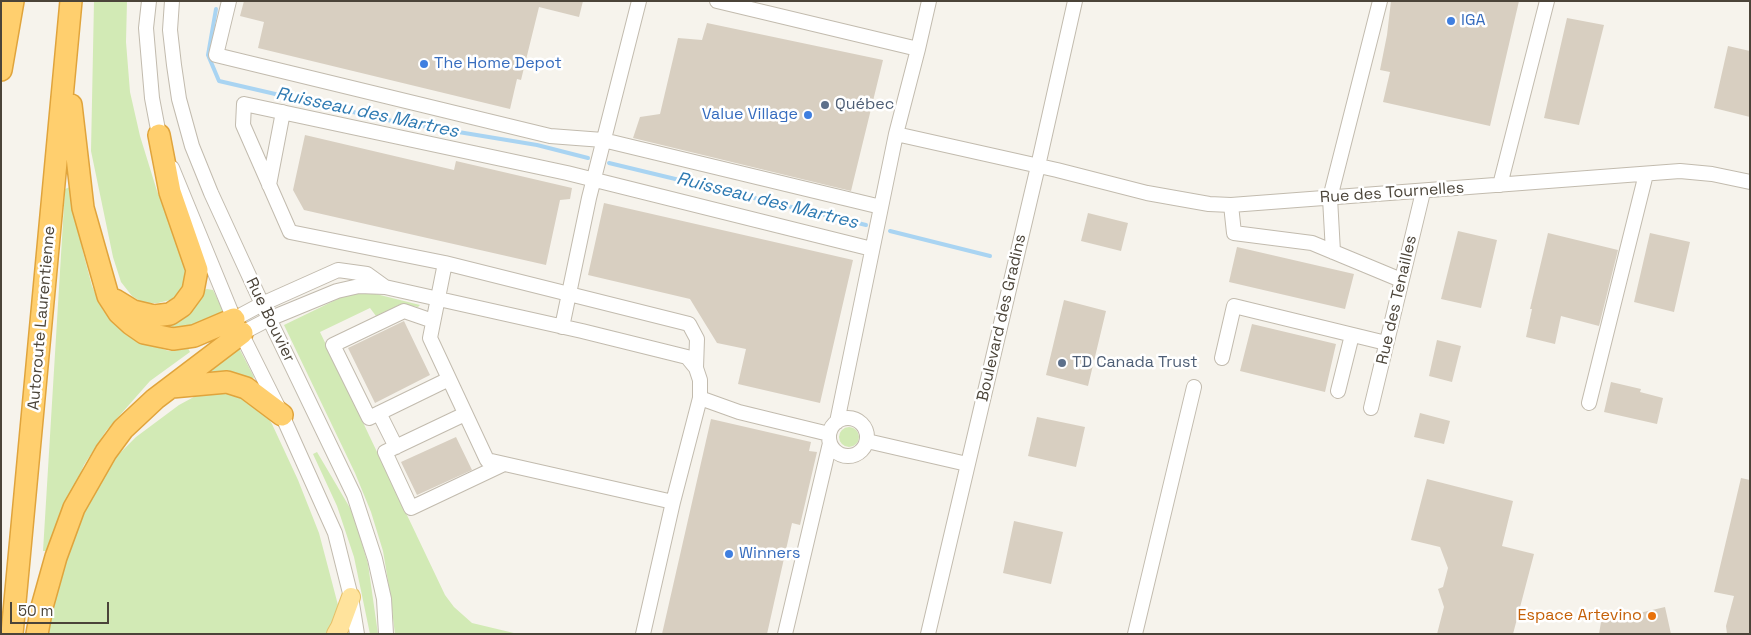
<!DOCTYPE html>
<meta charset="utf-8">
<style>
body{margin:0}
#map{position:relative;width:1751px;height:635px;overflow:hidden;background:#f6f3ec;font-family:"Space Grotesk",sans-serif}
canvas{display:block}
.frame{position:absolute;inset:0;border:2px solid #4b4439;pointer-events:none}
.scale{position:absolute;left:10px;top:602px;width:99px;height:22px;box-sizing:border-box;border:2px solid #4b4439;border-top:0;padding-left:6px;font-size:15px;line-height:18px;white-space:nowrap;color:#4b4439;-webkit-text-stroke:4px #fff;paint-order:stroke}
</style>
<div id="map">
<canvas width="1751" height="635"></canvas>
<div class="frame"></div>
<div class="scale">50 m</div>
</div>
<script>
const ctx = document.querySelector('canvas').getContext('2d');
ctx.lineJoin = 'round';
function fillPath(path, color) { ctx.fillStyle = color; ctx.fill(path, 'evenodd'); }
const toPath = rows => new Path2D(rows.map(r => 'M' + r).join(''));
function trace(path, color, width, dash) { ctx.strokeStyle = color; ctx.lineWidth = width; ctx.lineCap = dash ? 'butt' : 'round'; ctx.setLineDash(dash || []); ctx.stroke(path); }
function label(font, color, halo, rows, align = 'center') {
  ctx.font = font + ' "Space Grotesk",sans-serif'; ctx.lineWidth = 5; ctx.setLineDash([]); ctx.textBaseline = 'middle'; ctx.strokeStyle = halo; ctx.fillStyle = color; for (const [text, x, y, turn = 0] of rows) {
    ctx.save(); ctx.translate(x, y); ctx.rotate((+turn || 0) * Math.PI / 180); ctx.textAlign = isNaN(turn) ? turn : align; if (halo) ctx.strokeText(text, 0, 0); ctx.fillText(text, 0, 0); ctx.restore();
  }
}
fillPath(toPath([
 [94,1,127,1,126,42,130,92,140,136,157,191,184,254,189,272,186,284,179,294,170,300,158,303,143,303,132,296,121,282,113,257,91,151],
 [70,187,83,252,92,286,103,310,122,331,140,342,169,351,188,348,190,352,150,381,106,431,84,465,47,551,43,551,65,189],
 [207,289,213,290,225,314,194,330,167,328,169,323,201,298,204,290],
 [364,291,420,305,418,307,401,304,376,316,370,308,320,332,445,595,454,607,472,623,518,634,395,634,389,587,383,551,371,512,355,473,284,325,348,294],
 [239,348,254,377,252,381,212,373,211,366],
 [231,391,262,408,272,424,298,480,319,533,338,605,334,623,327,634,45,634,56,585,84,508,114,459,136,437,179,405,203,392],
 '839 437a10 10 0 1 1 20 0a10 10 0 1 1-20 0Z',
 [317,452,353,513,368,564,378,634,370,634,354,557,337,506,313,454]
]), '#d2eab5');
trace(toPath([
 [216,9,208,55,219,81,392,121,537,145,588,158],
 [609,163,866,225],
 [890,231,990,256]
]), '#a9d4f2', 4);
fillPath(toPath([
 [244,1,583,1,579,17,539,7,521,80,517,79,510,109,258,48,264,22,240,16],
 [1391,1,1519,1,1490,126,1383,102,1390,72,1380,70,1387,35],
 [1567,18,1604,25,1579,125,1544,118],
 [707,23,883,60,851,191,633,138,640,117,660,114,678,38,702,40],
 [1728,46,1750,51,1750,117,1714,108],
 [305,135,454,170,456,161,572,188,570,199,560,200,546,265,304,210,293,190],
 [604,203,853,260,820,403,738,384,746,349,717,343,690,299,588,275],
 [1088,213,1128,223,1121,251,1081,241],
 [1458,231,1497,240,1481,308,1441,299],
 [1548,233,1618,250,1599,326,1561,316,1555,344,1526,337,1532,309,1530,309],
 [1650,233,1690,242,1674,312,1634,302],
 [1237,247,1354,274,1345,309,1229,282],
 [1064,300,1106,311,1088,386,1046,375],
 [404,321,430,375,375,403,348,348],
 [1252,324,1336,344,1325,392,1240,371],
 [1437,340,1461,346,1452,382,1429,376],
 [1611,382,1641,389,1640,392,1663,398,1657,424,1604,412],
 [1420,413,1450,421,1444,444,1414,437],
 [1037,417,1085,427,1076,467,1028,456],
 [711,419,811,442,809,451,817,452,800,525,792,523,767,634,662,634],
 [456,437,472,470,417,495,401,462],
 [1741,478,1750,480,1750,634,1727,634,1726,626,1734,596,1714,592],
 [1427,479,1513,501,1502,546,1534,554,1513,634,1437,634,1444,607,1438,589,1443,587,1448,568,1440,547,1411,540],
 [1014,521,1063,532,1051,584,1003,573],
 [1665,607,1671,634,1599,634,1601,622]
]), '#d8cfc1');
const minor = toPath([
 [149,1,146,28,152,98,159,135,161,141],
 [172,1,170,30,174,65,179,99,192,146,211,193,262,304,354,495,375,559,384,599,386,634],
 [229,1,216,55,550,136,603,140,881,207],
 [717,1,918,49],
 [896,134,1057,170,1147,193,1209,204,1231,205,1680,171,1712,174,1750,182],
 [172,168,234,319,282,415,335,533,351,597,357,634],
 [269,185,283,112],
 [1500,185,1547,1],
 [1231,205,1234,233,1312,243,1401,280],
 [1333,252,1330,198,1380,1],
 [445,263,430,338,487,460,673,502],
 [385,287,582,331,687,357,696,368,700,380,700,398,673,502,643,634],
 [234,319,262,304,338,270,367,274,385,287,359,286,337,291,269,319,242,333],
 [433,321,404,311,333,345,369,418,449,379],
 [562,327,589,198,639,1],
 [1222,358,1234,306,1386,343],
 [696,368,697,339,689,324,445,263,290,232,243,125,244,104,567,173,872,249],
 [1338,391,1352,335],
 [700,398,739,412,829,434],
 [1589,403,1646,174],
 [1371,408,1423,192],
 [379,413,396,447],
 [465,414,385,452,411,508,504,464],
 '829 437a19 19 0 1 1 38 0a19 19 0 1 1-38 0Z',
 [837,422,896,134,918,49,929,1],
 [867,441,967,464],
 [785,634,830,443],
 [928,634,1038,166,1075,1],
 [1135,634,1194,387]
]);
const major = toPath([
 [336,634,340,627,351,597]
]);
const highway = toPath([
 [1,70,13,1],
 [71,105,83,208,108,296,119,313,131,324,144,333,173,339,194,336,234,319],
 [115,300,133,311,154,316,170,314,182,306,193,291,197,270,170,192,159,135],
 [172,387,227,382,246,388,282,415],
 [12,634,71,1],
 [37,634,42,607,56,557,74,508,106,452,123,429,155,399,242,333]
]);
trace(minor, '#c2bbae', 16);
trace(major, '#e6c16a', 20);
trace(highway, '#e0a43c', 24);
trace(minor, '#fff', 14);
trace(major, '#ffe39c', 18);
trace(highway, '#ffcf6e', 21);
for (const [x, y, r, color] of [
 [1451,21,5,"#3f7fe0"],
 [424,64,5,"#3f7fe0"],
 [825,105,5,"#5c6f8a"],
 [808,115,5,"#3f7fe0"],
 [1062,363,5,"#5c6f8a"],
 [729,554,5,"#3f7fe0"],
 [1652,616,5,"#e8710a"]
]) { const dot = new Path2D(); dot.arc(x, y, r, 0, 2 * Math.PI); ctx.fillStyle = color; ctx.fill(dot); trace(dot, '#fff', 2); }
label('16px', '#366cbe', '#fff', [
 ["IGA",1461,21],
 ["The Home Depot",434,64],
 ["Value Village",798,115,"right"],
 ["Winners",739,554]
], 'left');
label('16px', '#4e5e75', '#fff', [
 ["Québec",835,105],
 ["TD Canada Trust",1072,363]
], 'left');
label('16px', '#4b4439', '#fff', [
 ["Rue des Tournelles",1392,193,-4],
 ["Rue des Tenailles",1397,300,-77],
 ["Autoroute Laurentienne",42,318,-85],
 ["Boulevard des Gradins",1002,318,-77],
 ["Rue Bouvier",270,320,64]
]);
label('16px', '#c56008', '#fff', [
 ["Espace Artevino",1642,616]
], 'right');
label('italic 18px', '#2e7ab2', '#fff', [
 ["Ruisseau des Martres",367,113,12],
 ["Ruisseau des Martres",767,201,14]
]);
</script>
